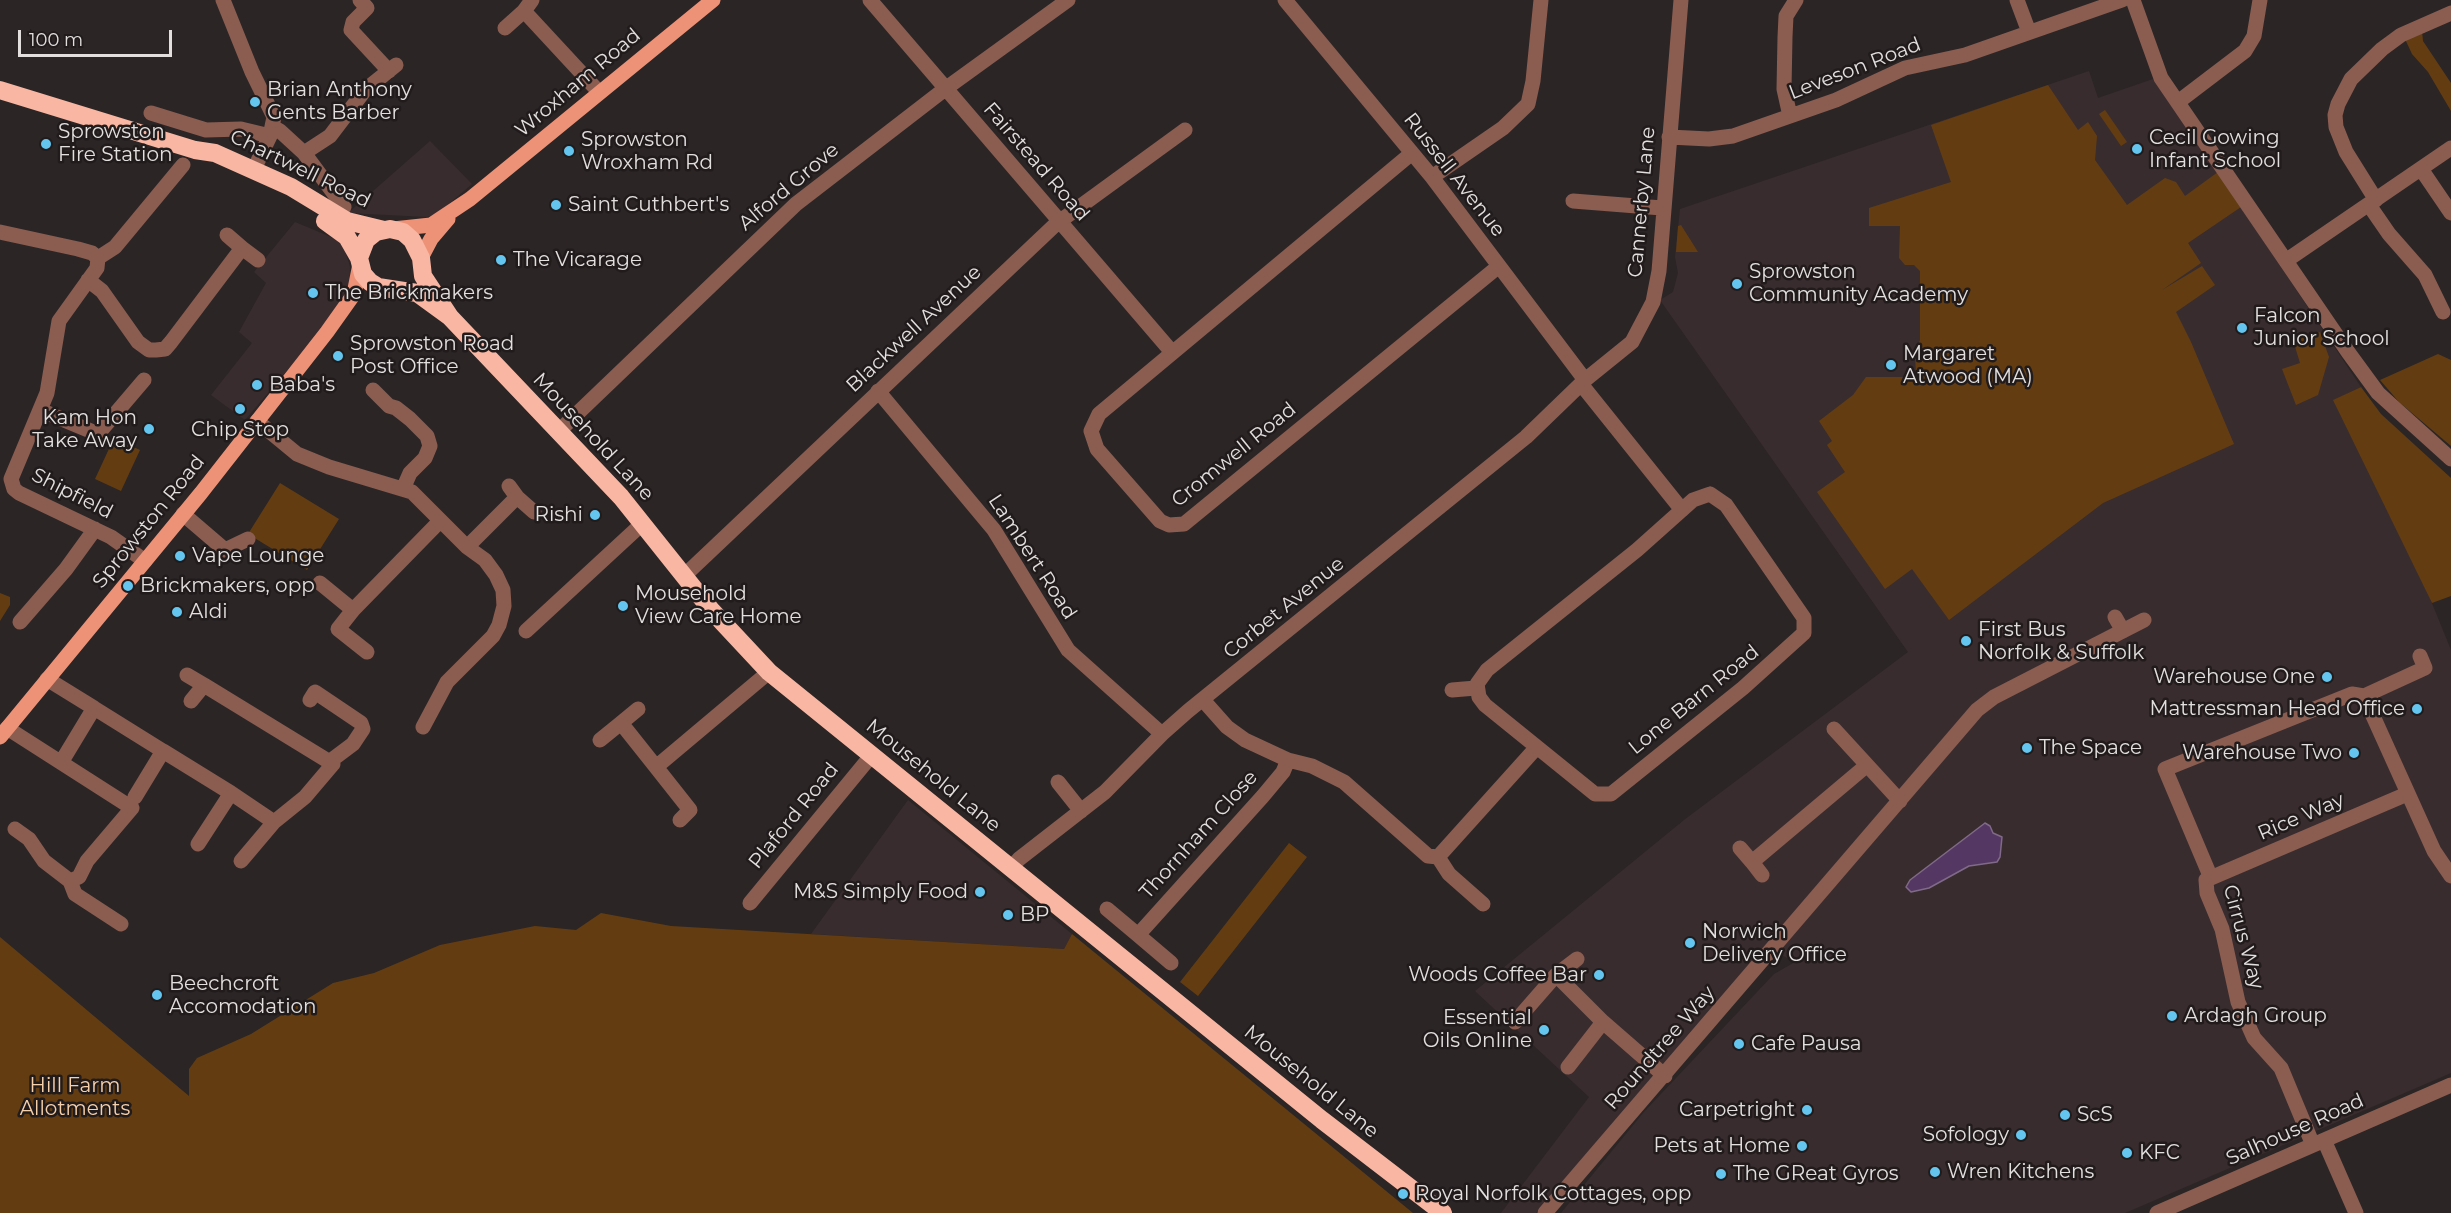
<!DOCTYPE html>
<style>
body{margin:0}
#map{position:relative;width:2451px;height:1213px;overflow:hidden;background:#2b2526;font-family:Montserrat,sans-serif}
canvas{display:block}
.scale{position:absolute;left:18px;top:30px;width:154px;height:27px;box-sizing:border-box;border:3px solid #e3dfdf;border-top:0;padding-left:8px;font-size:18px;line-height:21px;white-space:nowrap;color:#e3dfdf;-webkit-text-stroke:4px #211b1c;paint-order:stroke}
</style>
<div id="map">
<canvas width="2451" height="1213"></canvas>
<div class="scale">100 m</div>
</div>
<script>
const ctx = document.querySelector('canvas').getContext('2d');
ctx.lineJoin = 'round';
function fillPath(path, color) {
  ctx.fillStyle = color;
  ctx.fill(path, 'evenodd');
}
function shape(rows) {
  const path = new Path2D();
  for (const r of rows) {
    path.moveTo(r[0], r[1]);
    for (let i = 2; i < r.length; i += 2) path.lineTo(r[i], r[i + 1]);
  }
  return path;
}
function trace(path, color, width, dash) {
  ctx.strokeStyle = color;
  ctx.lineWidth = width;
  ctx.lineCap = dash ? 'butt' : 'round';
  ctx.setLineDash(dash || []);
  ctx.stroke(path);
}
function label(font, color, halo, rows, align = 'center') {
  ctx.font = font + ' Montserrat,sans-serif';
  ctx.lineWidth = 5;
  ctx.setLineDash([]);
  ctx.textBaseline = 'middle';
  ctx.strokeStyle = halo;
  ctx.fillStyle = color;
  for (const [text, x, y, turn = 0] of rows) {
    ctx.save();
    ctx.translate(x, y);
    ctx.rotate((+turn || 0) * Math.PI / 180);
    ctx.textAlign = isNaN(turn) ? turn : align;
    if (halo) ctx.strokeText(text, 0, 0);
    ctx.fillText(text, 0, 0);
    ctx.restore();
  }
}
fillPath(shape([
 [2089,71,2098,98,2153,79,2205,153,2361,387,2334,400,2427,591,2451,650,2451,1073,2125,1213,1561,1213,1644,1112,1774,974,1795,962,1768,948,1536,1213,1501,1213,1589,1097,1475,991,1684,820,1908,652,1660,300,1673,292,1678,273,1675,257,1680,209],
 [430,141,472,184,437,214,427,217,348,213],
 [295,222,338,240,344,247,350,267,349,298,245,420,211,395,252,343,239,332,266,283,254,272],
 [908,800,1072,934,1064,949,811,934]
]), '#392c2e');
fillPath(shape([
 [2422,31,2423,41,2451,83,2451,111,2428,72,2412,54,2405,39],
 [2048,85,2078,130,2088,122,2097,136,2095,160,2127,205,2165,178,2176,182,2185,196,2218,172,2241,207,2188,243,2201,263,2162,290,2202,266,2215,285,2176,312,2191,342,2234,444,2103,503,1949,620,1912,569,1885,589,1817,492,1845,472,1827,445,1832,441,1819,421,1853,395,1866,377,1916,377,1915,353,1920,340,1920,271,1914,265,1905,265,1899,258,1900,226,1869,226,1869,208,1951,182,1931,125],
 [2105,110,2127,142,2121,146,2099,114],
 [1681,225,1698,252,1676,252,1678,226],
 [2320,332,2329,357,2318,395,2296,405,2282,369,2300,363,2293,340],
 [2438,354,2451,360,2451,446,2399,402,2380,380],
 [2361,387,2381,414,2451,478,2451,596,2432,603,2333,400],
 [114,438,140,450,121,491,95,479],
 [280,483,339,519,307,570,248,534],
 [0,593,10,597,10,605,0,621],
 [1289,843,1307,857,1198,996,1180,982],
 [601,913,671,926,1064,949,1072,934,1413,1213,0,1213,0,937,189,1096,189,1069,197,1058,251,1034,333,983,374,973,440,945,535,926,576,930]
]), '#633d11');
const water = shape([
 [1985,823,1990,826,1993,833,2002,837,2000,857,1997,862,1969,866,1929,888,1911,892,1906,887,1910,880,1985,823]
]);
fillPath(water, '#543863');
trace(water, '#7f6a88', 1.5);
trace(shape([
 [223,0,252,72,274,117,270,136,254,169],
 [360,0,367,8,353,22,351,30,389,71],
 [532,0,524,11,599,92],
 [870,0,1171,351],
 [1285,0,1432,177,1585,380],
 [2017,0,2029,32],
 [2133,0,2161,78,2348,352,2378,393,2451,459],
 [505,28,524,11],
 [2178,102,2245,51,2254,36,2260,0],
 [151,113,206,130,241,129,270,136],
 [1790,116,1784,89,1785,37,1786,16,1796,0],
 [273,127,280,131,304,153,344,207],
 [1669,137,1709,139,1733,136,1836,100,1905,68,1965,55,2122,0],
 [304,153,330,136,365,90,396,65],
 [1412,153,1099,414,1091,431,1097,449,1160,521,1169,525,1184,524,1499,266],
 [2421,169,2451,213],
 [1432,177,1503,128,1528,104,1533,81,1541,0],
 [2376,200,2346,152,2336,127,2335,115,2338,104,2351,79,2382,49,2401,35,2451,13],
 [1573,201,1662,208],
 [2369,205,2389,234,2425,275,2443,312],
 [0,232,78,249,92,253,98,258,115,247,183,165],
 [227,235,242,248],
 [98,258,97,268,59,321,47,393,11,479,14,489,19,493,111,537,145,561],
 [2287,260,2451,148],
 [88,280,102,291,138,342,149,350,156,350,165,349,171,342,242,248,258,260],
 [1581,384,1682,510],
 [373,390,389,406,396,408,410,419,427,436,430,446,425,458,410,473,403,489],
 [878,391,994,530,1068,650,1162,734],
 [40,410,98,434,144,380],
 [257,421,297,454,329,467,412,492,467,547,485,560,496,575,503,590,504,606,499,625,493,636,447,682,423,727],
 [559,431,796,204,945,89,1068,0],
 [1710,494,1726,505,1804,618,1804,633,1743,688,1611,794,1595,794,1485,705,1479,697,1477,684,1487,670,1637,550,1693,500,1710,494],
 [517,497,534,512],
 [183,514,225,550,248,539],
 [467,547,517,497,509,486],
 [685,575,1056,224,1185,130],
 [320,583,353,610],
 [2115,617,2123,631],
 [20,622,66,569,95,529],
 [526,631,643,523],
 [367,652,338,629,353,610,440,521],
 [187,675,204,685],
 [47,679,94,708,65,756],
 [1452,690,1476,688],
 [2364,696,2434,851,2451,876],
 [2364,696,2425,668,2420,656],
 [310,700,315,692,361,723,363,729,353,744,329,762],
 [1203,700,1227,727,1245,740,1288,760,1312,766,1344,782,1428,856,1438,857,1449,874,1483,904],
 [191,701,204,685,333,764,305,797,274,822],
 [94,708,163,751,135,797],
 [621,723,638,709],
 [7,728,132,808,87,861,79,877,70,881],
 [1834,729,1900,801],
 [600,740,621,723,656,767,769,672],
 [163,751,231,793,198,844],
 [656,767,690,810,680,820],
 [1058,782,1081,811],
 [231,793,274,822,241,861],
 [15,829,29,839,44,861,70,881],
 [1740,848,1752,862,1866,766],
 [1438,857,1537,747],
 [1752,862,1762,875],
 [1010,869,1019,859,1105,792,1162,734,1188,711,1526,437,1585,380,1632,342,1653,302,1659,271,1681,0],
 [2211,878,2165,769,2352,694,2364,696],
 [70,881,75,894,121,924],
 [750,903,871,756],
 [1107,909,1138,935,1263,796,1283,772,1288,760],
 [1138,935,1171,963],
 [1556,975,1603,1022,1665,1076],
 [1515,1022,1556,975,1577,959],
 [1568,1067,1603,1022],
 [2324,1140,2356,1213],
 [2313,1145,2281,1068,2254,1038,2238,1002,2222,929,2207,893,2206,880,2407,794],
 [1545,1213,1977,710,1994,697,2144,620],
 [2157,1213,2451,1085]
]), '#8a5d50', 15);
trace(shape([
 [393,229,431,225,470,199,713,0],
 [421,258,431,239,448,219],
 [0,737,201,493,327,332,354,294,360,264]
]), '#ed9277', 15);
trace(shape([
 [0,90,195,150,215,153,291,187,347,221,384,230],
 [325,221,347,237,359,258],
 [450,317,417,293,378,287,370,282,363,274,359,258,366,240,376,232,390,229,403,232,412,240,421,258,423,276,450,317,621,497,712,611,769,672,1322,1120,1443,1213]
]), '#f9b6a2', 18);
for (const [x, y, r, color] of [
 [255,102,6,"#64c5ee"],
 [46,144,6,"#64c5ee"],
 [2137,149,6,"#64c5ee"],
 [569,151,6,"#64c5ee"],
 [556,205,6,"#64c5ee"],
 [501,260,6,"#64c5ee"],
 [1737,284,6,"#64c5ee"],
 [313,293,6,"#64c5ee"],
 [2242,328,6,"#64c5ee"],
 [338,356,6,"#64c5ee"],
 [1891,365,6,"#64c5ee"],
 [257,385,6,"#64c5ee"],
 [240,409,6,"#64c5ee"],
 [149,429,6,"#64c5ee"],
 [595,515,6,"#64c5ee"],
 [180,556,6,"#64c5ee"],
 [128,586,6,"#64c5ee"],
 [623,606,6,"#64c5ee"],
 [177,612,6,"#64c5ee"],
 [1966,641,6,"#64c5ee"],
 [2327,677,6,"#64c5ee"],
 [2417,709,6,"#64c5ee"],
 [2027,748,6,"#64c5ee"],
 [2354,753,6,"#64c5ee"],
 [980,892,6,"#64c5ee"],
 [1008,915,6,"#64c5ee"],
 [1690,943,6,"#64c5ee"],
 [1599,975,6,"#64c5ee"],
 [157,995,6,"#64c5ee"],
 [2172,1016,6,"#64c5ee"],
 [1544,1030,6,"#64c5ee"],
 [1739,1044,6,"#64c5ee"],
 [1807,1110,6,"#64c5ee"],
 [2065,1115,6,"#64c5ee"],
 [2021,1135,6,"#64c5ee"],
 [1802,1146,6,"#64c5ee"],
 [2127,1153,6,"#64c5ee"],
 [1935,1172,6,"#64c5ee"],
 [1721,1174,6,"#64c5ee"],
 [1403,1194,6,"#64c5ee"]
]) {
  const dot = new Path2D();
  dot.arc(x, y, r, 0, 2 * Math.PI);
  ctx.fillStyle = color;
  ctx.fill(dot);
  trace(dot, '#211b1c', 2);
}
label('20px', '#e3dfdf', '#211b1c', [
 ["Leveson Road",1855,69,-21],
 ["Wroxham Road",578,83,-40],
 ["Fairstead Road",1036,162,49],
 ["Chartwell Road",300,169,26],
 ["Russell Avenue",1454,175,52],
 ["Alford Grove",789,187,-40],
 ["Cannerby Lane",1642,202,-85],
 ["Blackwell Avenue",914,329,-43],
 ["Mousehold Lane",593,437,47],
 ["Cromwell Road",1234,455,-39],
 ["Shipfield",72,494,27],
 ["Sprowston Road",149,522,-51],
 ["Lambert Road",1032,557,57],
 ["Corbet Avenue",1284,608,-39],
 ["Lone Barn Road",1694,700,-39],
 ["Mousehold Lane",933,776,39],
 ["Plaford Road",794,816,-51],
 ["Rice Way",2301,817,-23],
 ["Thornham Close",1199,835,-48],
 ["Cirrus Way",2243,937,75],
 ["Roundtree Way",1660,1048,-49],
 ["Mousehold Lane",1311,1082,39],
 ["Salhouse Road",2295,1130,-24]
]);
label('20px', '#e3dfdf', '#211b1c', [
 ["Brian Anthony",267,90],
 ["Gents Barber",267,113],
 ["Sprowston",58,132],
 ["Fire Station",58,155],
 ["Cecil Gowing",2149,138],
 ["Infant School",2149,161],
 ["Sprowston",581,140],
 ["Wroxham Rd",581,163],
 ["Saint Cuthbert's",568,205],
 ["The Vicarage",513,260],
 ["Sprowston",1749,272],
 ["Community Academy",1749,295],
 ["The Brickmakers",325,293],
 ["Falcon",2254,316],
 ["Junior School",2254,339],
 ["Sprowston Road",350,344],
 ["Post Office",350,367],
 ["Margaret",1903,354],
 ["Atwood (MA)",1903,377],
 ["Baba's",269,385],
 ["Kam Hon",137,418,"right"],
 ["Take Away",137,441,"right"],
 ["Chip Stop",240,430,"center"],
 ["Rishi",583,515,"right"],
 ["Vape Lounge",192,556],
 ["Brickmakers, opp",140,586],
 ["Mousehold",635,594],
 ["View Care Home",635,617],
 ["Aldi",189,612],
 ["First Bus",1978,630],
 ["Norfolk & Suffolk",1978,653],
 ["Warehouse One",2315,677,"right"],
 ["Mattressman Head Office",2405,709,"right"],
 ["The Space",2039,748],
 ["Warehouse Two",2342,753,"right"],
 ["M&S Simply Food",968,892,"right"],
 ["BP",1020,915],
 ["Norwich",1702,932],
 ["Delivery Office",1702,955],
 ["Woods Coffee Bar",1587,975,"right"],
 ["Beechcroft",169,984],
 ["Accomodation",169,1007],
 ["Ardagh Group",2184,1016],
 ["Essential",1532,1018,"right"],
 ["Oils Online",1532,1041,"right"],
 ["Cafe Pausa",1751,1044],
 ["Carpetright",1795,1110,"right"],
 ["ScS",2077,1115],
 ["Sofology",2009,1135,"right"],
 ["Pets at Home",1790,1146,"right"],
 ["KFC",2139,1153],
 ["Wren Kitchens",1947,1172],
 ["The GReat Gyros",1733,1174],
 ["Royal Norfolk Cottages, opp",1415,1194]
], 'left');
label('20px', '#f6d0ab', '#211b1c', [
 ["Hill Farm",75,1086],
 ["Allotments",75,1109]
]);
</script>
